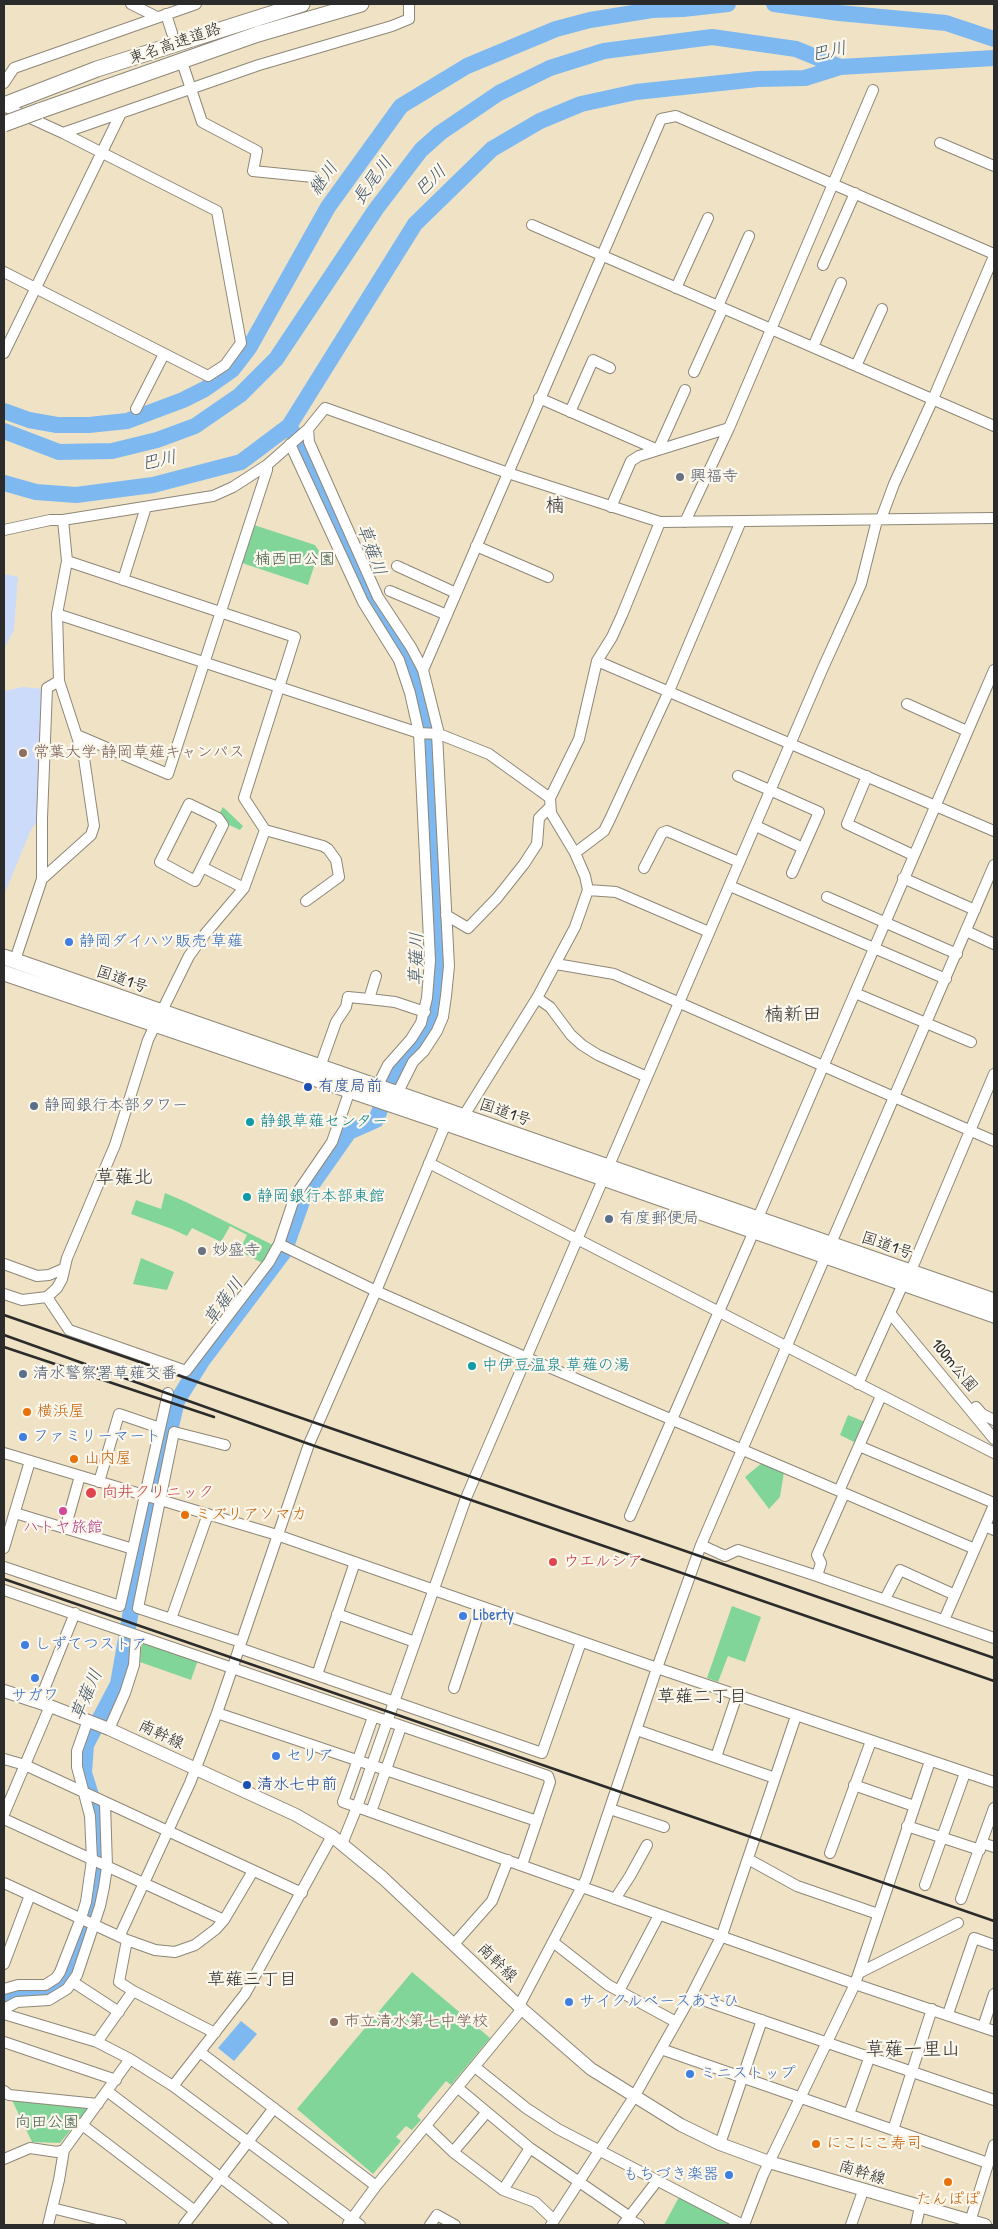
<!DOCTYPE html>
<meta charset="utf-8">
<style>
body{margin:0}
#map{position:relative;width:998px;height:2229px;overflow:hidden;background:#f0e3c5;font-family:"Patrick Hand",sans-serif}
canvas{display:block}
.frame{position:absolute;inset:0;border:5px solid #2b2b2b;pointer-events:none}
</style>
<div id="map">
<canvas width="998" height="2229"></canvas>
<div class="frame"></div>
</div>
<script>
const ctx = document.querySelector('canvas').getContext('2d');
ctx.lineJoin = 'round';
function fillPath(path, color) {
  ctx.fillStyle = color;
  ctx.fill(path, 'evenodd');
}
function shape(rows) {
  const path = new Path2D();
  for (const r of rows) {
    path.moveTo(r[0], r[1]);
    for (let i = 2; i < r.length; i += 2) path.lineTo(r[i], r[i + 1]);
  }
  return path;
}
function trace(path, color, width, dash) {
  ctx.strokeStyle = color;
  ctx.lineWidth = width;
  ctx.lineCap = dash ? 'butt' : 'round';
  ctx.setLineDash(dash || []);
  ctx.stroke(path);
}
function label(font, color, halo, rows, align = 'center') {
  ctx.font = font + ' "Patrick Hand","Klee One",sans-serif';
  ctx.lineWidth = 4.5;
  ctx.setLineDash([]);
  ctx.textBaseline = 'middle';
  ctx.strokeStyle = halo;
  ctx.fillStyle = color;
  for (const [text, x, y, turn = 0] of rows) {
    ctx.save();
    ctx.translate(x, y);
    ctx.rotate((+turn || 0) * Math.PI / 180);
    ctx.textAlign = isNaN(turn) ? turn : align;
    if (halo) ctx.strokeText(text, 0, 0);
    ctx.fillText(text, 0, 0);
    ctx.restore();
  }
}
fillPath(shape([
 [4,574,18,577,14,630,4,649],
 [23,687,44,689,41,815,31,830,4,895,4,691]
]), '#ccdbfa');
fillPath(shape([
 [254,525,315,545,319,551,308,585,242,563],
 [223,807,243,826,240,830,227,824,219,814],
 [165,1193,186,1202,275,1246,264,1264,239,1251,247,1235,230,1226,221,1242,192,1228,187,1236,172,1229,131,1214,136,1200,161,1209],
 [141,1258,174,1272,167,1290,133,1284],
 [848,1415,865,1422,856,1443,840,1435],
 [763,1462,784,1472,780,1497,769,1509,745,1477],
 [732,1606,761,1617,745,1662,728,1656,718,1682,707,1678],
 [142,1641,198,1660,191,1680,140,1662],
 [412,1972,490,2038,451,2085,446,2081,417,2116,421,2120,412,2130,406,2126,396,2137,401,2141,373,2174,297,2109],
 [11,2098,89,2107,60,2143,32,2142],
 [679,2197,732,2225,664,2225]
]), '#81d598');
fillPath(shape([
 [241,2021,257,2034,234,2061,218,2048]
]), '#7db9f0');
trace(shape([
 [774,4,839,13,946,23,994,39],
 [4,411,29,420,57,425,89,425,127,421,183,400,205,389,232,370,249,348,328,207,401,106,467,66,556,29,590,20,652,10,683,9,728,4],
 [4,431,59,452,112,451,157,440,195,426,240,395,276,359,376,209,421,150,440,133,499,93,550,68,604,51,712,37,796,49,840,67],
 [4,483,36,492,76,495,153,485,241,462,289,426,415,224,492,149,540,121,581,104,636,92,758,79,805,78,840,67,994,58],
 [4,1998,25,1991,56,1989,67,1978,95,1899,100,1854,96,1811,84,1773,86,1745,118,1684,142,1549,177,1401,202,1361,284,1252,304,1196,349,1132,376,1120,392,1079,404,1060,424,1037,435,1010,439,960,430,758,426,722,416,682,413,673,367,597,336,512,315,469,289,426]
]), '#7db9f0', 16);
const minor = shape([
 [131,4,157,17],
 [166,14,172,33],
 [184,68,202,122,257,151,253,171,313,177],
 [4,83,14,68,196,4],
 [4,106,63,133,217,211,241,343,225,365,208,376,4,272],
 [63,133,259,65,392,26,409,19,409,4],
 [940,143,994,166],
 [532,225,994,426],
 [823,265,855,193],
 [676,288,708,218],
 [718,306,749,236],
 [813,347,841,283],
 [4,353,121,113],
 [856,366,882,309],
 [694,372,723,308],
 [539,398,658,450,685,390],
 [136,409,164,354],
 [570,412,593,360,610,368],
 [308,429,309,442,378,597,411,647,423,670],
 [290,444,363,602,399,660,410,693,419,733,430,960,427,998,421,1023,411,1039,388,1065,377,1087],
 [611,507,631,461,639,456,729,428],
 [881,519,894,484,933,399,994,256],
 [685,522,729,428,873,90],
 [4,530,50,520,63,520,213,496,233,487,267,465,308,429,325,408,508,473,660,522,994,518],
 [476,546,548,577],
 [397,566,456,593],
 [123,580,146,507],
 [390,591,447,615],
 [57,614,419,733,439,734,489,754,550,798],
 [597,661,994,831],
 [907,704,967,731],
 [439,734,423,670,661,119,676,116,994,254],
 [77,735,168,774,267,470,267,465],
 [738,776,819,812,792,873],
 [867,776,847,824,913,855],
 [189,804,218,818,223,825,195,881,160,862,189,804],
 [756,826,803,848],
 [265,830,323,846,328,849,336,860,339,877,306,901],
 [575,853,604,831,610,819,669,691,741,521],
 [202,867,244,888],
 [644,868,662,833,667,831,739,862],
 [903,878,975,910],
 [42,879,42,818,47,688,59,681],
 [730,886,946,979],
 [588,890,616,892,709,932],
 [827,897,957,954],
 [446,915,468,928,497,898,524,864,537,844,539,818,550,807],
 [966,931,994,944],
 [15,960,42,879,91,835,94,826,84,758,59,681,57,614,67,561,63,520],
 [556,964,614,974,994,1141],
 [855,993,971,1042],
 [537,998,550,1007,571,1035,582,1045,598,1055,647,1077],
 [369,999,395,1002,425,1012],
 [320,1067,336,1022,346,1007,348,997,369,999,376,976],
 [397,1094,413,1062,424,1051,437,1031,443,1017,446,996,449,966,437,734],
 [429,1163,994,1453],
 [757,1220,994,670],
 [279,1244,376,1291,525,1357,975,1549],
 [4,1264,37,1276,49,1275,63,1269],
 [910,1273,994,1074],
 [4,1294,22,1300,47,1297,57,1288,62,1279,67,1258,115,1145,148,1040,155,1025,189,956,205,934,244,888,265,830,244,798,295,637,67,561],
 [47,1297,69,1330,186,1371,269,1262,279,1244,295,1196,332,1142,350,1090],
 [890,1313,994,1439],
 [858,1384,903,1284],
 [976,1407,982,1414,994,1420],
 [225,1445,174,1432,138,1608,241,1642],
 [859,1446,994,1503],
 [4,1453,277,1535,657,1668,994,1782],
 [99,1482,119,1414,160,1428],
 [839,1491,881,1396],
 [15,1513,133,1549],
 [630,1516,754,1231],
 [985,1526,994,1530],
 [65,1529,80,1476],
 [701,1545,725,1556,738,1550,814,1575,994,1638],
 [4,1548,30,1461],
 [4,1567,120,1606,168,1393],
 [817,1576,821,1563,817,1555,844,1494],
 [4,1590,548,1776,550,1782,522,1865],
 [885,1599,900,1570,955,1595],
 [337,1614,415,1642],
 [171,1619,208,1514],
 [944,1620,994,1505],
 [239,1648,542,1753,581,1642],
 [317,1675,355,1562],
 [454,1688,481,1607],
 [39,1702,75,1613],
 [217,1713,537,1821],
 [373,1717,343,1802,855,1984,994,2031],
 [109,1729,125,1693,134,1665,136,1635],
 [637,1730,775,1778],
 [716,1757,737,1695],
 [4,1759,25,1765,302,1893],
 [854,1785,914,1806],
 [610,1809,664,1827],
 [371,1812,401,1727],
 [4,1814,50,1706],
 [4,1819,224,1920],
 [907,1826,980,1850],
 [982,1843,994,1847],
 [342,1844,357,1807,466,1498,822,670,861,584,877,520],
 [830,1853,871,1741],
 [748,1859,797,1886,878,1914],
 [4,1883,127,1940,155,1950,175,1952,195,1945,216,1929,224,1920,253,1871],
 [925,1885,965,1773],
 [615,1899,630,1876,647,1845],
 [961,1899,994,1808],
 [120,1935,190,1783,217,1713,309,1444,376,1291,446,1123,463,1117,537,998,575,927,588,890,585,876,575,853,551,813,550,798,579,739,597,661,612,637,622,615,660,522],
 [127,1940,119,1982,133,1991,215,2033],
 [553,1942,608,1985,676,2022],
 [454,1944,492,1901,508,1860],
 [4,1964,30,1895],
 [859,1973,958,1923],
 [73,1982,119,2012],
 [4,1989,18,1985,45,1985,56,1978,60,1972,81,1918,86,1902,92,1860,90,1816,77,1767,77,1751,88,1720],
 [619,1991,659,1915],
 [691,1996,994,2100],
 [519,2006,586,1879,657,1668,701,1545,994,865],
 [4,2009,17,2002,49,2000,67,1989,77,1975,100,1906,104,1887,107,1867,105,1803],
 [4,2014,97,2042,130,2059,173,2086,360,2225],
 [948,2014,974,1938,994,1945],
 [983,2027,994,1994],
 [4,2042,116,2080],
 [97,2042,133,1991],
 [661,2049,988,2163],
 [200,2052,376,2186],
 [475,2067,526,2108,558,2129,743,2225],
 [173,2086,245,1994,332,1836],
 [458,2088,530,2148,630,2217],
 [4,2091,9,2095,98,2104],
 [107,2091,283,2225],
 [849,2114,870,2056],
 [81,2124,195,2211],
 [427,2127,453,2152,503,2190,535,2202,554,2220],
 [893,2130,932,2009],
 [720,2144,762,2020],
 [453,2152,486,2113],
 [4,2159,30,2148,57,2152,64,2150],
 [503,2190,530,2148],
 [52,2208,121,2225],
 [628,2219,639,2225],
 [348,2224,376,2186,522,2009],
 [48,2225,59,2180,64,2150,130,2059],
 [184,2225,274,2108],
 [430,2225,437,2215,455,2225],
 [551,2225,634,2097,691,1996,722,1935,796,1716],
 [623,2225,657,2181],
 [744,2225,763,2175,855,1984,930,1761],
 [851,2225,863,2191],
 [916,2225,920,2207],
 [969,2225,994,2145]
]);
const major = shape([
 [4,1691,50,1706,109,1729,296,1815,332,1836,383,1878,522,2009,591,2069,681,2125,720,2144,769,2162,985,2225]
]);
const highway = shape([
 [4,105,97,69,302,4],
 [39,111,258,34,361,4],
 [4,957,994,1301],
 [4,973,446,1123,994,1315]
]);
trace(minor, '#8e8778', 12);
trace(major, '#8e8778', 14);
trace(highway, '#8e8778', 17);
trace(minor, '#fff', 10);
trace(major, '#fff', 12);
trace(highway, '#fff', 15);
trace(shape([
 [4,1315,994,1658],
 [4,1335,309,1444,994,1681],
 [4,1347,214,1417],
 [4,1579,994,1921]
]), '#2b2b2b', 2.5);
const highwayBridge = shape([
 [4,124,39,111]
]);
trace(highwayBridge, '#8e8778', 17, []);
trace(highwayBridge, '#fff', 15);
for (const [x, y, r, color] of [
 [680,477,5,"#6b7280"],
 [23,753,5,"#8d6e63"],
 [69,942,5,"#3f7fe0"],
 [308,1087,5,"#1a4fb4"],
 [34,1106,5,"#5c6f8a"],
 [250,1122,5,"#0f9aa8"],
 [247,1197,5,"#0f9aa8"],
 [609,1219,5,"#5c6f8a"],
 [202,1251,5,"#6b7280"],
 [472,1366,5,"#0f9aa8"],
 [23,1374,5,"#5c6f8a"],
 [27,1412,5,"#e8710a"],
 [23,1437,5,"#3f7fe0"],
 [74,1459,5,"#e8710a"],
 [91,1493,6,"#e0444e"],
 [63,1511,5,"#d1479c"],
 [185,1515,5,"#e8710a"],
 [553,1562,5,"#e0444e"],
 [463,1616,5,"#3f7fe0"],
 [25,1645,5,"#3f7fe0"],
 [35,1678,5,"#3f7fe0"],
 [276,1756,5,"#3f7fe0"],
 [247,1785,5,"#1a4fb4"],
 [569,2002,5,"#3f7fe0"],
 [334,2022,5,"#8d6e63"],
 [690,2074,5,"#3f7fe0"],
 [816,2144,5,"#e8710a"],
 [729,2175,5,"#3f7fe0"],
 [948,2182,5,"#e8710a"]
]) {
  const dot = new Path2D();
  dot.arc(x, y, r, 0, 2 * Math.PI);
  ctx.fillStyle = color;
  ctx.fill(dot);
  trace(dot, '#fbf7ec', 2);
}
label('16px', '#2b2b2b', '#fbf7ec', [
 ["東名高速道路",175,44,-19],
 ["国道1号",122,980,19],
 ["国道1号",505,1113,19],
 ["国道1号",887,1246,19],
 ["100m公園",954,1366,51],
 ["南幹線",161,1735,25],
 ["南幹線",497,1963,44],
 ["南幹線",862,2173,17]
]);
label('16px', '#5b616d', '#fbf7ec', [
 ["興福寺",690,477],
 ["妙盛寺",212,1251]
], 'left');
label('16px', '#455e4c', '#fbf7ec', [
 ["楠西田公園",295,560],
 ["向田公園",47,2123]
]);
label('16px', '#785e54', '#fbf7ec', [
 ["常葉大学 静岡草薙キャンパス",33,753],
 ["市立清水第七中学校",344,2022]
], 'left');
label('16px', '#366cbe', '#fbf7ec', [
 ["静岡ダイハツ販売 草薙",79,942],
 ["ファミリーマート",33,1437],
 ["Liberty",473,1616],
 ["しずてつストア",35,1645],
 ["サガワ",35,1696,"center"],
 ["セリア",286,1756],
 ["サイクルベースあさひ",579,2002],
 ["ミニストップ",700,2074],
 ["もちづき楽器",719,2175,"right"]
], 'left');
label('16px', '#164399', '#fbf7ec', [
 ["有度局前",318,1087],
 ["清水七中前",257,1785]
], 'left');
label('16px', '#4e5e75', '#fbf7ec', [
 ["静岡銀行本部タワー",44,1106],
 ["有度郵便局",619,1219],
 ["清水警察署草薙交番",33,1374]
], 'left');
label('16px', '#0d838f', '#fbf7ec', [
 ["静銀草薙センター",260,1122],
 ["静岡銀行本部東館",257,1197],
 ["中伊豆温泉 草薙の湯",482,1366]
], 'left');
label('16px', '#c56008', '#fbf7ec', [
 ["横浜屋",37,1412],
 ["山内屋",84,1459],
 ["ミズリアソマカ",195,1515],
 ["にこにこ寿司",826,2144],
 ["たんぽぽ",948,2200,"center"]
], 'left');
label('16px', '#be3a42', '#fbf7ec', [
 ["向井クリニック",102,1493],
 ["ウエルシア",563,1562]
], 'left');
label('16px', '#b23c85', '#fbf7ec', [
 ["ハトヤ旅館",63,1528]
]);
label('italic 18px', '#445666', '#fbf7ec', [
 ["巴川",829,52,-12],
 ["継川",324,179,-55],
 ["長尾川",373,181,-54],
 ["巴川",431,181,-44],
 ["巴川",159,461,-12],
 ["草薙川",371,550,70],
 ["草薙川",417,959,-89],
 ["草薙川",224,1302,-54],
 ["草薙川",87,1695,-66]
]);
label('18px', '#2b2b2b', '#fbf7ec', [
 ["草薙二丁目",702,1697],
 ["草薙三丁目",252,1980]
]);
label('19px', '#2b2b2b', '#fbf7ec', [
 ["楠",555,506],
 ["楠新田",793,1015],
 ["草薙北",124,1178],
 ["草薙一里山",913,2050]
]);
</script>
